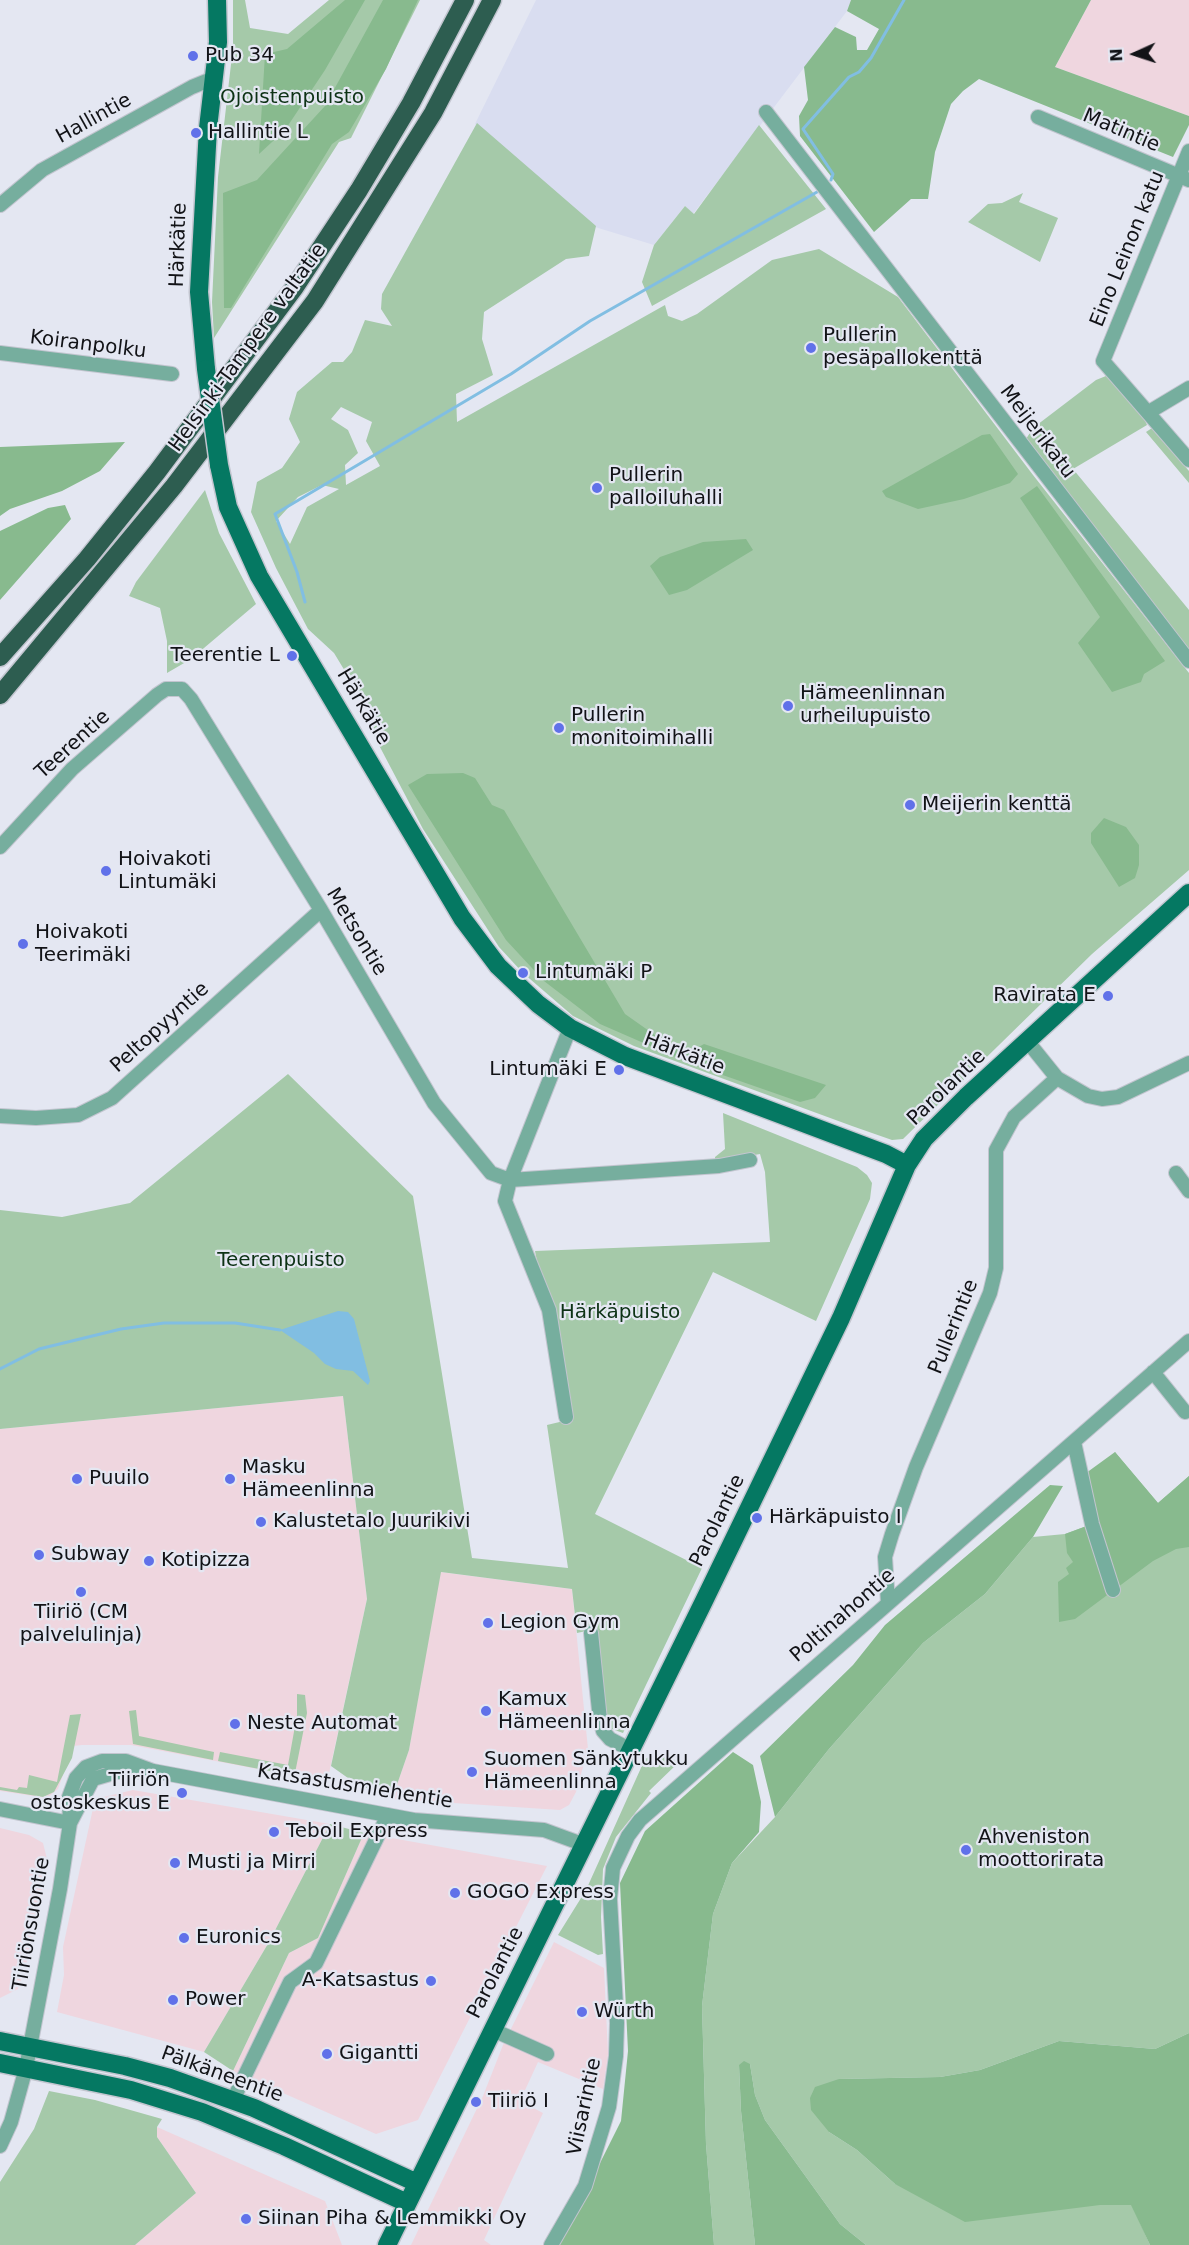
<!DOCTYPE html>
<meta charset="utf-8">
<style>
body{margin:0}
#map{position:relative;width:1189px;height:2245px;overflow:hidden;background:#e4e7f2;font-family:"DejaVu Sans",sans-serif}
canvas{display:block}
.north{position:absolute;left:1105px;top:24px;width:60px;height:60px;-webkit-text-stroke:4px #e4e7f2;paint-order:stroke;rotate:267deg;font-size:16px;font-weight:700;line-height:24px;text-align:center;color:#121317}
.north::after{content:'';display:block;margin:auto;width:21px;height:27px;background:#121317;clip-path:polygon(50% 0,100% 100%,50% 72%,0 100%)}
</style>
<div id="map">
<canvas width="1189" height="2245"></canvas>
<div class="north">N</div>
</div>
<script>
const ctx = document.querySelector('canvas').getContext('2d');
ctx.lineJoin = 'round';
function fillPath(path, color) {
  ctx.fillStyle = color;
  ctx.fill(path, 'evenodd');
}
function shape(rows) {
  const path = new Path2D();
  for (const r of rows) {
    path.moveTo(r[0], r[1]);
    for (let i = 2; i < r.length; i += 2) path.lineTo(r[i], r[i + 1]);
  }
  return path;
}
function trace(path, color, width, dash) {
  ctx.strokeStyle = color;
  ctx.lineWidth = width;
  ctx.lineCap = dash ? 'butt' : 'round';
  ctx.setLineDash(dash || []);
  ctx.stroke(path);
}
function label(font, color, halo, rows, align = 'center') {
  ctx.font = font + ' "DejaVu Sans",sans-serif';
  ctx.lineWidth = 4.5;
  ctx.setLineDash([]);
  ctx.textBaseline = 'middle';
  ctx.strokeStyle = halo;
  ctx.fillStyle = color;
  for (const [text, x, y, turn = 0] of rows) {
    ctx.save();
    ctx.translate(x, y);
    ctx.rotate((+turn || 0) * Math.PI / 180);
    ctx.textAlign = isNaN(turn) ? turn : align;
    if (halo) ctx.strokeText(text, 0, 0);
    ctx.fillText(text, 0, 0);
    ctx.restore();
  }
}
fillPath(shape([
 [1091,0,1189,0,1189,116,1055,67],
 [343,1396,367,1599,328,1778,289,1775,131,1745,82,1745,73,1746,58,1789,47,1798,0,1791,0,1429],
 [440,1572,572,1589,588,1749,576,1792,569,1805,560,1810,392,1799,409,1750],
 [133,1790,330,1824,269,1942,204,2052,57,2012,64,1975,63,1947,95,1799],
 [0,1828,29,1835,43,1843,48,1863,29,1955,18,1989,0,1998],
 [364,1833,547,1866,418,2120,376,2134,233,2071,289,1953,318,1938],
 [554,1942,604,1968,608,2054,603,2089,538,2062,520,2101,543,2113,484,2240,491,2245,411,2245,483,2096,503,2045],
 [157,2127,325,2201,342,2245,135,2245,196,2193,157,2137]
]), '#efd6df');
fillPath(shape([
 [536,0,851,0,847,11,693,214,685,206,654,245,595,227,475,124]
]), '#d9ddf0');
fillPath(shape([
 [233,0,245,0,250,28,288,34,329,0,420,0,351,138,339,142,214,338,212,302,218,177,233,47],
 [477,123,596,226,589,256,566,259,484,312,482,339,493,375,456,394,457,422,665,305,668,316,682,321,697,314,772,260,819,249,898,297,1033,475,1189,673,1189,870,1092,954,903,1139,892,1140,852,1126,634,1046,573,1016,523,973,499,947,423,829,371,730,377,724,334,653,308,629,276,568,251,512,257,482,282,468,300,442,289,419,297,392,332,362,343,362,352,352,365,320,392,326,381,309,382,294],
 [341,407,372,422,366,441,380,466,346,485,345,465,358,453,348,430,331,419],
 [322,485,339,489,307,507,290,544,276,521,298,497],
 [759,125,826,209,652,306,642,282,654,245,685,206,694,214],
 [1023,193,1019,202,1058,218,1040,262,968,222,988,204,1002,203],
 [1106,376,1143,416,1147,425,1073,469,1189,610,1189,653,1026,439,1033,428,1096,380],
 [1152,428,1189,471,1189,483,1146,432],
 [205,490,219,533,256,604,191,659,167,673,167,641,160,608,129,596,136,582],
 [288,1074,413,1196,472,1558,568,1568,547,1425,568,1420,535,1251,770,1242,765,1172,760,1154,715,1162,715,1157,725,1149,723,1113,857,1167,867,1175,872,1183,870,1199,816,1321,713,1272,595,1514,702,1568,623,1733,609,1728,607,1723,595,1629,577,1633,572,1589,441,1572,409,1750,392,1799,355,1783,331,1766,367,1599,343,1396,0,1429,0,1210,62,1217,130,1203],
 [1115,1452,1158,1503,1189,1476,1189,2033,1155,2049,1059,2041,980,2070,940,2077,839,2079,829,2132,857,2150,895,2184,1100,2205,1132,2205,1150,2245,866,2245,840,2224,765,2120,755,2095,750,2064,739,2065,741,2111,755,2245,714,2245,706,2144,702,2006,713,1914,732,1863,775,1817,829,1749,923,1643,985,1594,1033,1537,1065,1534,1092,1524],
 [297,1694,305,1695,307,1713,295,1773,285,1774,218,1761,220,1752,288,1765,297,1715],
 [136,1710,139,1736,214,1752,213,1760,133,1744,129,1711],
 [81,1714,72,1758,54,1792,43,1797,0,1790,0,1787,17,1790,19,1787,27,1788,29,1775,57,1782,70,1715],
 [657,1753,675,1760,677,1764,649,1791,651,1793,616,1837,603,1869,601,1917,603,1954,598,1955,558,1935,586,1890,645,1759],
 [330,1824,364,1833,318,1938,289,1953,233,2071,204,2052,269,1942],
 [49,2091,95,2100,162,2119,157,2127,157,2137,196,2193,135,2245,0,2245,0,2182,34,2129]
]), '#a5c9a9');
fillPath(shape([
 [345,0,365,0,325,70,285,130,259,154,265,54,287,49],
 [383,0,418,0,386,69,349,132,332,144,231,308,224,308,223,193,257,180,325,106],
 [851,0,1091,0,1055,67,1189,116,1189,125,1173,157,979,79,963,91,951,104,935,152,928,199,911,199,874,232,800,136,799,116,808,100,804,67,835,27,856,37,857,50,867,50,879,29,847,11],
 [990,434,1018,474,1010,483,964,499,918,509,886,497,882,491,982,435],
 [125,442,100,471,62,491,10,509,0,516,0,447],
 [1037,486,1165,661,1144,674,1141,682,1112,692,1078,643,1100,617,1020,498],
 [65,505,71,519,0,600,0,531,48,508],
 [746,539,753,550,687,590,669,595,650,566,660,557,703,542],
 [463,773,475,778,492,805,504,810,625,1014,669,1045,688,1053,704,1044,826,1085,815,1098,800,1102,694,1065,600,1024,544,981,506,940,408,785,427,774],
 [1104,818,1126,827,1139,845,1139,865,1135,878,1119,887,1091,843,1091,833],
 [1115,1452,1158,1503,1189,1476,1189,1547,1176,1549,1153,1561,1075,1619,1059,1622,1058,1582,1069,1574,1066,1568,1073,1562,1067,1553,1065,1534,1092,1524,1082,1476],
 [1050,1485,1063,1486,1033,1537,985,1594,923,1643,829,1749,775,1817,760,1756,853,1665,885,1625],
 [733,1752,753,1765,761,1802,759,1832,732,1863,713,1914,702,2006,706,2144,714,2245,559,2245,621,2121,628,2051,620,1883,645,1831],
 [1189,2033,1189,2245,1150,2245,1131,2205,1100,2205,965,2222,895,2184,857,2150,829,2132,811,2110,810,2098,815,2087,839,2079,940,2077,980,2070,1059,2041,1155,2049],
 [744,2061,750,2064,755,2095,765,2120,840,2224,866,2245,755,2245,741,2111,739,2065]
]), '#88ba8e');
fillPath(shape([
 [338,1311,348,1312,354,1319,370,1381,368,1385,353,1371,336,1369,325,1364,314,1353,280,1330]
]), '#81bee2');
trace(shape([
 [831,180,833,174,803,129,849,77,859,72,871,58,904,0],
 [305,602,297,572,275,514,511,374,590,321,817,192],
 [0,1369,39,1349,121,1329,164,1323,235,1323,280,1330]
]), '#81bee2', 3);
const minor = shape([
 [766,112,1189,661],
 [1038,117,1189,180],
 [1189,151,1103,361,1189,460],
 [0,205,42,170,192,87,214,78],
 [0,353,172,374],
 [1149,412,1189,388],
 [0,847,72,769,157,695,166,689,182,689,191,699,321,910,434,1103,491,1173,510,1180,719,1166,750,1160],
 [1028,1042,1057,1078,1088,1096,1102,1099,1118,1097,1189,1063],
 [0,1116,36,1118,78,1115,112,1098,321,910],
 [1176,1173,1189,1191],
 [1153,1372,1185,1412],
 [566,1417,549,1310,505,1201,510,1180,570,1028],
 [1074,1442,1092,1524,1113,1590],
 [888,1603,885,1557,892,1534,916,1467,990,1293,996,1268,996,1150,1014,1117,1057,1078],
 [591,1633,600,1720,603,1731,610,1739,631,1750],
 [0,1809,70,1823],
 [70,1823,93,1779,117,1772,151,1771],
 [493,2030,547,2054],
 [233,2100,290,1982,316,1963,388,1815],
 [0,2146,11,2122,26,2068,60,1889,70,1823,69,1797,76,1778,86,1767,102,1761,126,1761,153,1771,414,1820,544,1830,585,1845],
 [551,2245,585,2186,609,2107,616,2056,617,2023,610,1899,613,1868,628,1836,640,1820,1189,1341]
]);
const major = shape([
 [206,369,199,292,208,128,218,42,217,0],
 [219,465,228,507,259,576,462,918,498,966,538,1004,570,1028,625,1056,886,1154,907,1165],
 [0,2041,125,2066,170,2078,254,2108,417,2183],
 [0,2063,131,2090,202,2112,284,2146,407,2203],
 [387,2245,704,1601,841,1318,907,1165,924,1139,966,1097,1189,893]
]);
const highway = shape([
 [0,657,87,559,157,472,295,287,359,190,411,103,465,0],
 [0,695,174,486,315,301,433,113,492,0]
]);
trace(minor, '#c2c5cf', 16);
trace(major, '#c2c5cf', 21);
trace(highway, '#c2c5cf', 21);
trace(minor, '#76ae9e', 14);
trace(major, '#057862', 18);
trace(highway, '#2d5d50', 18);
const majorBridge = shape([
 [206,369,219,465]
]);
trace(majorBridge, '#c2c5cf', 21, []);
trace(majorBridge, '#057862', 18);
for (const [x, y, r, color] of [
 [193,56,6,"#6071e9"],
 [196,133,6,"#6071e9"],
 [811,348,6,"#6071e9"],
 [597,488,6,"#6071e9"],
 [292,656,6,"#6071e9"],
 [788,706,6,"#6071e9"],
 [559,728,6,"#6071e9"],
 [910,805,6,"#6071e9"],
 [106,871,6,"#6071e9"],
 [23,944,6,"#6071e9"],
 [523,973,6,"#6071e9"],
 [1108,996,6,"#6071e9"],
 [619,1070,6,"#6071e9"],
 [77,1479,6,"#6071e9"],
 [230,1479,6,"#6071e9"],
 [757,1518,6,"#6071e9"],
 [261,1522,6,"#6071e9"],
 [39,1555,6,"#6071e9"],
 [149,1561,6,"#6071e9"],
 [81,1592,6,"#6071e9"],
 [488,1623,6,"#6071e9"],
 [486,1711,6,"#6071e9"],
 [235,1724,6,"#6071e9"],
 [472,1772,6,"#6071e9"],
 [182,1793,6,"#6071e9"],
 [274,1832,6,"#6071e9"],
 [966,1850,6,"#6071e9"],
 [175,1863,6,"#6071e9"],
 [455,1893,6,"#6071e9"],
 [184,1938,6,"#6071e9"],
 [431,1981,6,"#6071e9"],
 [173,2000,6,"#6071e9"],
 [582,2012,6,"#6071e9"],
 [327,2054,6,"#6071e9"],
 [476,2102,6,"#6071e9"],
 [246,2219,6,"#6071e9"]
]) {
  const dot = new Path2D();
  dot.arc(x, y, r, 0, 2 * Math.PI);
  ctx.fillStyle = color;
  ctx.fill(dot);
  trace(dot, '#e4e7f2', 2);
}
label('20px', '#121317', '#e4e7f2', [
 ["Pub 34",205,56],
 ["Hallintie L",208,133],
 ["Pullerin",823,336],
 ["pesäpallokenttä",823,359],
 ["Pullerin",609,476],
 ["palloiluhalli",609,499],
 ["Teerentie L",280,656,"right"],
 ["Hämeenlinnan",800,694],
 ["urheilupuisto",800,717],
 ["Pullerin",571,716],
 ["monitoimihalli",571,739],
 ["Meijerin kenttä",922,805],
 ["Hoivakoti",118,860],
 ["Lintumäki",118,883],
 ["Hoivakoti",35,933],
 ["Teerimäki",35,956],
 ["Lintumäki P",535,973],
 ["Ravirata E",1096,996,"right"],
 ["Lintumäki E",607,1070,"right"],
 ["Masku",242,1468],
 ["Hämeenlinna",242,1491],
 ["Puuilo",89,1479],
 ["Härkäpuisto I",769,1518],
 ["Kalustetalo Juurikivi",273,1522],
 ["Subway",51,1555],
 ["Kotipizza",161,1561],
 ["Tiiriö (CM",81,1613,"center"],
 ["palvelulinja)",81,1636,"center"],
 ["Legion Gym",500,1623],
 ["Kamux",498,1700],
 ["Hämeenlinna",498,1723],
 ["Neste Automat",247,1724],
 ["Suomen Sänkytukku",484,1760],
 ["Hämeenlinna",484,1783],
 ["Tiiriön",170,1781,"right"],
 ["ostoskeskus E",170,1804,"right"],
 ["Teboil Express",286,1832],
 ["Ahveniston",978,1838],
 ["moottorirata",978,1861],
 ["Musti ja Mirri",187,1863],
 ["GOGO Express",467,1893],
 ["Euronics",196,1938],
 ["A-Katsastus",419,1981,"right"],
 ["Power",185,2000],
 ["Würth",594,2012],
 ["Gigantti",339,2054],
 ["Tiiriö I",488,2102],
 ["Siinan Piha & Lemmikki Oy",258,2219]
], 'left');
label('20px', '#0d3215', '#e4e7f2', [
 ["Ojoistenpuisto",292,98],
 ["Teerenpuisto",281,1261],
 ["Härkäpuisto",620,1313]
]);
label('20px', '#121317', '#e4e7f2', [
 ["Hallintie",94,119,-29],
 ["Matintie",1121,131,23],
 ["Härkätie",179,245,-88],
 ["Eino Leinon katu",1128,249,-68],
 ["Koiranpolku",88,345,7],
 ["Helsinki-Tampere valtatie",248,348,-54],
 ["Meijerikatu",1037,432,53],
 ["Härkätie",363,707,59],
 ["Teerentie",73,745,-42],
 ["Metsontie",356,932,59],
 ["Peltopyyntie",160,1028,-42],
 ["Härkätie",684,1054,21],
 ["Parolantie",947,1088,-44],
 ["Pullerintie",954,1327,-68],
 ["Parolantie",718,1521,-64],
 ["Poltinahontie",843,1616,-41],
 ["Katsastusmiehentie",355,1787,9],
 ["Tiiriönsuontie",32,1924,-80],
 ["Parolantie",496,1973,-63],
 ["Pälkäneentie",222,2075,20],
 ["Viisarintie",585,2107,-78]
]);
</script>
